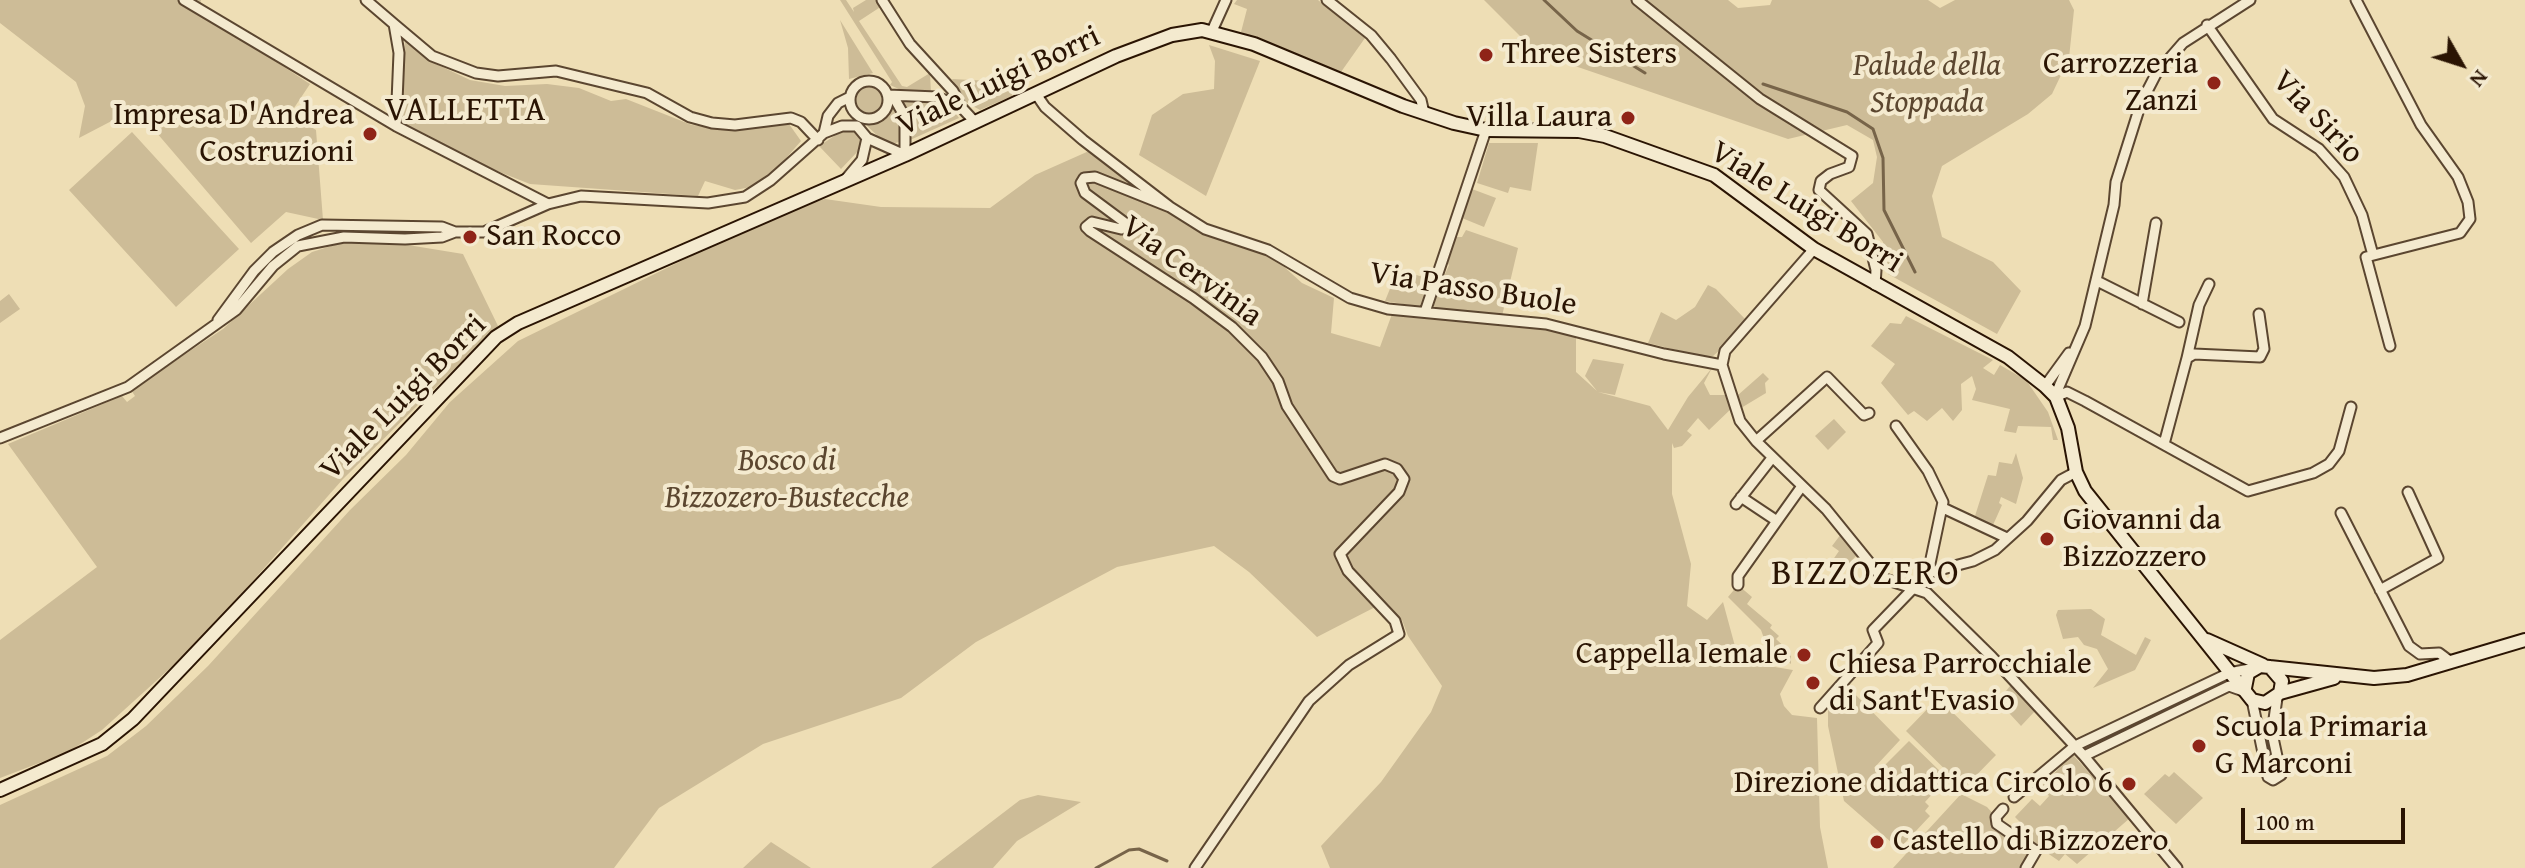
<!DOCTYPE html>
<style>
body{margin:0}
#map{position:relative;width:2525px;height:868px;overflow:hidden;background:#eedeb5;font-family:"Gentium Book Plus",serif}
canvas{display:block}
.north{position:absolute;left:2421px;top:24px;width:80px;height:80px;-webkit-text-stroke:6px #f4eacf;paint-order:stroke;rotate:129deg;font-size:22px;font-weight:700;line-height:32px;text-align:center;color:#2a1403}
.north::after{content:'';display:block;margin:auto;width:28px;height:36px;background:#2a1403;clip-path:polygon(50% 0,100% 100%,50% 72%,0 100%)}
.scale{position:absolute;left:2241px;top:808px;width:164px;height:36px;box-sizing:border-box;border:4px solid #2a1403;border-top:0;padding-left:10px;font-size:24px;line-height:28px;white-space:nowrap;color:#2a1403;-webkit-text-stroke:6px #f4eacf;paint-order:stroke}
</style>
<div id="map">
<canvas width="2525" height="868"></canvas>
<div class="north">N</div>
<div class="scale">100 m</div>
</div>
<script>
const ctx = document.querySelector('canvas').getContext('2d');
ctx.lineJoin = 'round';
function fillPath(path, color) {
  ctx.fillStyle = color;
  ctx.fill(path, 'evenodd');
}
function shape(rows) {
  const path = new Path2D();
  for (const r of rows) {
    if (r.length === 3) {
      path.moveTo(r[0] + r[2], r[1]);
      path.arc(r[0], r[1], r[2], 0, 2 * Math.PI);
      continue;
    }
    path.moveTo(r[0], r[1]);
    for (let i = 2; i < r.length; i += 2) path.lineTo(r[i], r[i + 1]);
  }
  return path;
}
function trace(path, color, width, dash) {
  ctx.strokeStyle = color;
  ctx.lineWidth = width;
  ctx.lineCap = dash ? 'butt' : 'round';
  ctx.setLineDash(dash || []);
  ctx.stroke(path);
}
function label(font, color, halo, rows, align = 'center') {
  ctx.font = font + ' "Gentium Book Plus",serif';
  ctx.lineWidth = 8;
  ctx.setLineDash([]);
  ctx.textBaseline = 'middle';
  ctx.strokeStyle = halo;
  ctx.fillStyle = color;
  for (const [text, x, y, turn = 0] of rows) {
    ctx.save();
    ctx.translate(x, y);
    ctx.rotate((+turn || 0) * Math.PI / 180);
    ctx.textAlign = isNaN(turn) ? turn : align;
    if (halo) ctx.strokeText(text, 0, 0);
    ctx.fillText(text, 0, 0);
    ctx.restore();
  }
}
fillPath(shape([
 [0,0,201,0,199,11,310,84,290,114,316,130,323,220,286,212,251,243,156,132,125,114,79,138,85,106,76,82,0,23],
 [840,0,846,0,854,12,853,8,866,0,878,0,882,6,859,21,902,86,907,87,930,73,931,93,910,94,890,85,892,82],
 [1237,0,1318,0,1365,38,1341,72,1241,32,1247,9,1234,4],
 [1484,0,1728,0,1738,8,1770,5,1772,0,1928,0,1940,8,1955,0,2069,0,2074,10,2069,58,2052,94,2028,114,1942,166,1932,196,1942,237,1993,262,2021,291,1997,334,1888,274,1883,242,1851,201,1873,183,1877,157,1873,140,1847,125,1788,139,1537,53],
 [840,20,863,57,873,73,849,79,848,48],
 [405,38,432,62,470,80,505,86,547,84,579,88,611,101,626,99,692,125,734,130,789,124,801,141,781,164,751,187,735,190,705,181,698,196,530,184,492,169,401,122],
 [1209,45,1260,61,1206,196,1139,155,1152,115,1183,94,1214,89,1215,61],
 [952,79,1011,82,1012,96,980,110,964,101],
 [868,100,14],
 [891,102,901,119,903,134,899,142,892,144,885,143,863,122,876,121,886,114],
 [902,102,931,102,952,108,959,118,910,140,909,117],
 [845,129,854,130,861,139,861,148,841,169,819,146],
 [132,132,239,249,176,307,69,190],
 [1489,143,1538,143,1531,191,1510,187,1508,193,1477,183],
 [1089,151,1196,220,1270,254,1302,283,1334,298,1331,333,1380,347,1392,314,1576,331,1576,372,1597,391,1585,376,1593,359,1624,364,1615,395,1598,392,1650,406,1668,430,1688,397,1712,368,1704,383,1710,395,1728,395,1733,407,1709,430,1698,418,1687,431,1692,435,1682,446,1674,448,1672,443,1672,494,1691,564,1687,606,1707,620,1723,602,1739,661,1793,670,1780,694,1784,706,1792,715,1817,718,1820,827,1828,868,1330,868,1321,846,1381,782,1431,712,1442,686,1408,636,1402,620,1385,602,1317,637,1249,572,1214,546,1117,567,976,642,901,698,763,744,659,808,614,868,0,868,0,805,107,756,146,726,208,666,350,510,406,455,450,402,518,341,779,213,825,199,881,207,990,208,1035,175],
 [1472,189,1496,198,1484,227,1462,218],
 [1466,230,1518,248,1502,316,1436,309,1432,304,1449,265,1446,262,1455,237,1462,237],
 [344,242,408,245,463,254,498,326,343,479,198,643,102,730,68,752,0,778,0,640,97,567,8,444,122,396,127,402,135,396,131,390,223,329,288,269,312,252],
 [1398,269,1432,280,1421,307,1385,301],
 [1708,285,1716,289,1746,320,1720,350,1713,356,1701,356,1648,343,1661,312,1676,320,1695,307],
 [9,294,20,309,0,323,0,301],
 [1906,316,1993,360,1983,368,1994,375,2000,365,2026,380,2048,412,2058,440,2053,440,2051,427,2018,426,2016,433,2004,431,2010,409,1972,400,1976,389,1972,376,1961,384,1962,410,1953,421,1942,408,1927,421,1914,411,1908,415,1881,383,1895,364,1871,346,1890,323,1901,324],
 [1763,373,1769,379,1765,383,1766,393,1741,408,1738,395],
 [1834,419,1846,432,1828,450,1815,436],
 [2016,453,2023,478,2016,504,2001,497,1999,503,2002,505,1993,525,1975,516,1988,475,1996,476,1999,462,2012,464],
 [1841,534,1857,555,1839,574,1830,564,1839,551,1832,546],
 [1738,585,1752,597,1747,604,1772,625,1770,628,1779,636,1776,639,1791,653,1791,664,1766,644,1761,630,1728,597],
 [2091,609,2105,619,2101,635,2136,655,2145,637,2151,640,2135,670,2093,688,2108,669,2097,649,2084,645,2078,637,2063,639,2056,615,2058,610],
 [1845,684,1900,740,1874,768,1879,771,1909,741,1947,778,1925,802,1929,806,1925,811,1930,816,1899,849,1844,801,1828,726,1828,705],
 [2010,686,2015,686,2036,710,2021,726,1998,701],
 [1938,698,1996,755,1964,788,1906,731],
 [2073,755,2130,818,2077,864,2065,854,2059,861,2015,831,2021,823,2015,817,2032,799,2040,806,2049,796,2041,786],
 [2174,772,2203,798,2176,824,2144,794,2165,774,2169,777],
 [1961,794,1987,807,1996,817,1993,826,2032,852,2023,868,1893,868],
 [1038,795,1081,802,1017,841,993,868,931,868,1020,800],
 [771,842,811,868,743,868]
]), '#cdbc97');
trace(shape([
 [1544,0,1577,31,1645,73],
 [1763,84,1847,112,1873,129,1883,158,1884,210,1915,272],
 [1096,868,1129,850,1139,849,1167,861]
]), '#776449', 3);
const minor = shape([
 [184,0,396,126,548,204,581,196,708,203,745,197,771,180,824,133,842,126,857,126],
 [366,0,394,24,399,53,396,126],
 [882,0,910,44,953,91,961,107],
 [1327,0,1371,35,1391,59,1421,100,1424,113],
 [1637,0,1760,99,1852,156,1849,167,1830,174,1821,181,1819,190,1867,234,1876,270,1875,285],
 [2356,0,2421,125,2458,177,2468,202,2470,219,2460,233,2366,257,2390,346],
 [394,24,432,56,476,73,498,76,556,71,647,93,690,117,712,123,735,125,791,118,801,122,818,140],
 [2207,25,2273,119,2319,149,2344,177,2362,215,2373,255],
 [1212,31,1226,0],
 [869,100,19],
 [1036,94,1045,107,1083,140,1170,207,1205,229,1268,250,1350,298,1388,309,1546,324,1664,354,1722,365],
 [888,95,937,97,961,107,975,122],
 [857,126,867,138,905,155,905,117,893,96],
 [824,133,828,116,838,103,850,97],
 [846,179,862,160,867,138],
 [1170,207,1095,177,1084,178,1081,183,1085,193,1128,225,1121,229,1092,222,1086,227,1090,231,1193,298,1232,327,1262,357,1278,381,1287,406,1333,476,1340,479,1385,464,1397,469,1404,479,1399,492,1340,554,1348,571,1395,621,1399,634,1349,665,1309,701,1195,868],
 [1814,249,1725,351,1722,365,1740,421,1756,441,1826,509,1882,578,1927,593,1992,657,2084,756,2177,868],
 [2097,281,2179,322],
 [2142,304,2156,223],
 [1425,312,1486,130],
 [218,320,254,271,273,252,298,235,322,225,442,227,455,232,484,232,548,204],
 [2187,358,2199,305,2209,284],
 [2045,386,2069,353],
 [2055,396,2085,326,2114,205,2116,182,2141,103,2156,74,2183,43,2250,0],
 [2056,397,2067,392,2085,401,2248,491,2313,473,2329,464,2339,451,2351,407],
 [1896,426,1928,471,1943,502,1928,573],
 [0,438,128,387,236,310,273,266,298,246,344,237,405,239,442,237,455,232],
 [1756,441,1827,377,1864,415,1869,413],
 [2164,444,2187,358,2194,354,2260,357,2264,349,2259,314],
 [1741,497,1777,521,1802,486],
 [1736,504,1772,458],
 [1943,508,2007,538],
 [2341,513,2409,646,2420,654,2439,653,2451,662],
 [1738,585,1738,576,1777,521],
 [2380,590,2438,558,2408,492],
 [2252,700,2268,777,2273,780,2281,775,2272,733,2277,698],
 [1820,708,1878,643,1873,630,1928,573,1973,561,1995,550,2027,521,2061,480,2076,472],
 [2084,756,2229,686,2243,691],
 [2014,797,2075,746,2229,673,2255,668],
 [2003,809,1996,817,1997,824,2036,851,2026,868]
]);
const secondary = shape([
 [2207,640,2263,665],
 [2245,688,2248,673,2260,666,2374,678,2407,675,2525,640],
 [2280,693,2334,678],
 [0,790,102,744,133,719,496,337,518,323,905,155,1116,56,1172,35,1202,30,1254,44,1403,106,1454,123,1486,130,1579,131,1605,136,1714,175,1814,249,2008,357,2045,386,2056,397,2068,428,2076,472,2085,491,2252,700,2265,703,2280,693,2282,681,2270,667]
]);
trace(minor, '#5b4630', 13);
trace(secondary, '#2a1403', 16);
trace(minor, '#f4eacf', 9);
trace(secondary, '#f4eacf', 12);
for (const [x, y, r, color] of [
 [1486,55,8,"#8f2418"],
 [2214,83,8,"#8f2418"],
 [1628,118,8,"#8f2418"],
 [370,134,8,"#8f2418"],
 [470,237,8,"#8f2418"],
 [2047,539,8,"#8f2418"],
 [1804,655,8,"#8f2418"],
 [1813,683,8,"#8f2418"],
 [2199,746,8,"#8f2418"],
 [2129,784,8,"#8f2418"],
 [1877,842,8,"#8f2418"]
]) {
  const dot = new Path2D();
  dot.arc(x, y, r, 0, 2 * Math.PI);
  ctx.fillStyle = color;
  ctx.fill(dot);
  trace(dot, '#f4eacf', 3);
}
label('32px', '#2a1403', '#f4eacf', [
 ["Three Sisters",1502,55],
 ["Carrozzeria",2198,65,"right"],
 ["Zanzi",2198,102,"right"],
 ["Impresa D'Andrea",354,116,"right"],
 ["Costruzioni",354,153,"right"],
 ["Villa Laura",1612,118,"right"],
 ["San Rocco",486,237],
 ["Giovanni da",2063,521],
 ["Bizzozzero",2063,558],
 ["Cappella Iemale",1788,655,"right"],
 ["Chiesa Parrocchiale",1829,665],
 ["di Sant'Evasio",1829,702],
 ["Scuola Primaria",2215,728],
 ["G Marconi",2215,765],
 ["Direzione didattica Circolo 6",2113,784,"right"],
 ["Castello di Bizzozero",1893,842]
], 'left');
label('italic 32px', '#5b462f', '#f4eacf', [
 ["Palude della",1927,67],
 ["Stoppada",1927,104],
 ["Bosco di",787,462],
 ["Bizzozero-Bustecche",787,499]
]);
label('32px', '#2a1403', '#f4eacf', [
 ["Viale Luigi Borri",999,82,-25],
 ["Via Sirio",2317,118,46],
 ["Viale Luigi Borri",1806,208,32],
 ["Via Cervinia",1191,272,36],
 ["Via Passo Buole",1473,290,9],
 ["Viale Luigi Borri",404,398,-45]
]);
ctx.letterSpacing = '2px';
label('34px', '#2a1403', '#f4eacf', [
 ["VALLETTA",466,111]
]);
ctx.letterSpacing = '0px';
ctx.letterSpacing = '2px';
label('36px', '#2a1403', '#f4eacf', [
 ["BIZZOZERO",1866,575]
]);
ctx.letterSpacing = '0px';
</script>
